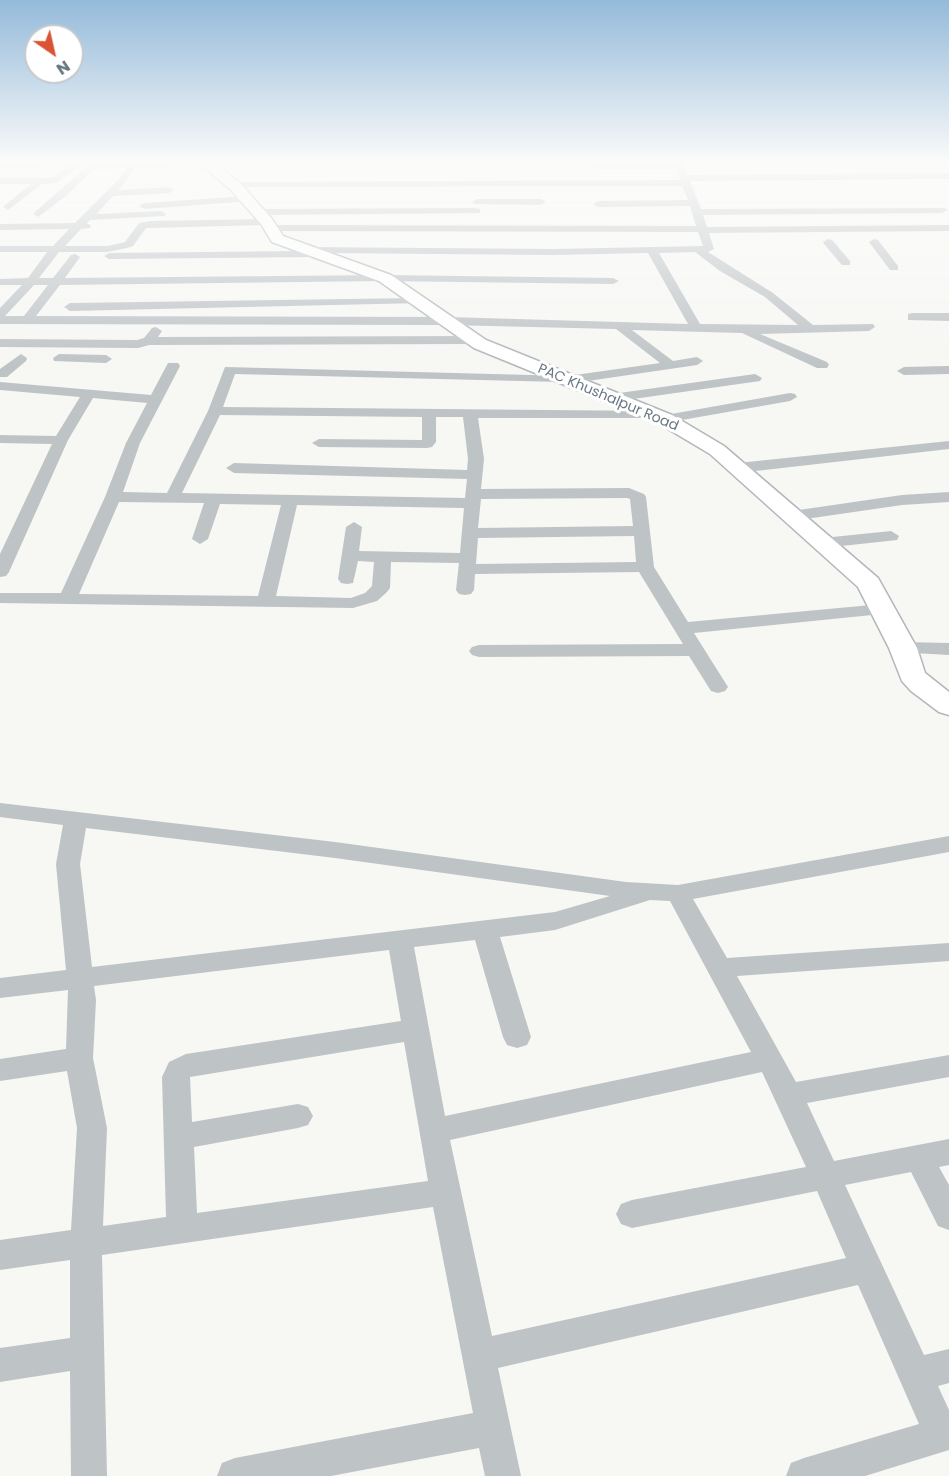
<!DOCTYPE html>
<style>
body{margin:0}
#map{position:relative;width:949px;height:1476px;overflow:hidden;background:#f7f7f4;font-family:Poppins,sans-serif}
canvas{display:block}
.north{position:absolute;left:24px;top:24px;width:60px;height:60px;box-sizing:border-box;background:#fff;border:2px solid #c3c9cd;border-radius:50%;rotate:146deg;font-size:16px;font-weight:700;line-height:24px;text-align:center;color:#687883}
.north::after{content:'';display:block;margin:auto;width:21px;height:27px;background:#d85434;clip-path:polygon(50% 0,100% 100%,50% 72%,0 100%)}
</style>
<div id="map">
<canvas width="949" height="1476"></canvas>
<div class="north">N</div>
</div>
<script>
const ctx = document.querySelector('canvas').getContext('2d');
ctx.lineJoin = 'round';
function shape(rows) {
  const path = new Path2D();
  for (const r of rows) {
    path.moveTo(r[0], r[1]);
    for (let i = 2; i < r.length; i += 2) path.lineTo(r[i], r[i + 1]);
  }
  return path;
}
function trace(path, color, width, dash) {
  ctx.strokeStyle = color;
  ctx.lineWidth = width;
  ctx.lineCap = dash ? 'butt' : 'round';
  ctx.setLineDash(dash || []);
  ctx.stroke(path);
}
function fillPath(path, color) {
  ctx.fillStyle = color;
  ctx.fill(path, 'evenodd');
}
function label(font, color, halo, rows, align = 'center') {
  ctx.font = font + ' Poppins,sans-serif';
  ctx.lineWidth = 6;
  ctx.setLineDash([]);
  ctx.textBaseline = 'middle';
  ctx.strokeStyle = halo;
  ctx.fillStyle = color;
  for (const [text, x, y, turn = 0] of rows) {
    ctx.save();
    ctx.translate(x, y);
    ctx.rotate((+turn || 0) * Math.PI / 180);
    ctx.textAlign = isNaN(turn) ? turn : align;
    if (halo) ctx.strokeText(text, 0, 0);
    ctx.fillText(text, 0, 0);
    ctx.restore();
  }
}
const secondary = shape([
 [203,161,215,161,217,165,240,183,272,219,283,236,391,275,486,340,672,415,724,446,878,578,917,648,925,673,949,692,949,715,939,712,911,691,902,681,889,648,858,587,710,454,658,423,474,348,379,281,272,242,261,224,230,189,207,170,203,161]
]);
trace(secondary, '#b1b7bb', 3);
fillPath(shape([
 [92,161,101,161,100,163,415,161,419,164,415,167,329,167,325,165,135,168,119,190,169,187,174,190,169,193,113,196,96,214,161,211,166,214,164,216,90,220,87,223,91,226,90,228,81,229,65,246,107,246,121,243,125,242,139,223,150,221,267,219,272,222,267,225,146,228,133,246,127,248,107,252,59,252,39,278,53,278,71,255,75,254,80,257,65,278,385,275,613,278,619,281,613,284,383,281,60,285,36,316,447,317,688,324,648,253,554,255,321,253,316,257,109,259,104,256,109,253,299,251,304,247,554,249,703,246,698,232,270,231,265,228,270,225,696,226,690,206,598,207,593,204,598,201,688,200,682,186,231,187,229,185,234,182,680,180,676,169,598,169,590,167,587,161,595,161,598,163,674,163,673,161,681,161,687,175,949,173,949,179,690,181,701,209,945,208,947,210,942,213,703,215,707,227,949,225,949,231,709,233,714,249,708,252,773,293,813,325,873,324,875,327,869,331,760,334,827,362,829,365,827,368,817,368,742,333,632,330,673,361,697,357,703,361,697,365,567,384,562,382,235,374,223,407,654,411,659,412,660,416,790,393,795,394,797,397,790,401,665,423,660,422,659,418,478,418,484,459,481,489,629,488,644,494,646,497,654,567,688,622,882,604,888,605,891,609,888,613,882,614,694,633,728,687,725,691,718,693,711,691,689,656,479,657,472,655,469,651,472,647,479,645,683,644,639,572,475,574,474,590,471,594,465,595,459,594,456,590,459,563,391,562,390,588,387,592,377,601,353,608,0,603,0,593,61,593,105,497,126,443,147,403,93,398,68,440,9,572,6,576,0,577,0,554,52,444,0,443,0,435,56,436,80,397,0,390,0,382,151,395,168,363,178,363,180,366,140,443,123,492,167,493,208,411,225,367,568,376,660,363,616,329,447,325,0,324,0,308,22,285,0,285,0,279,28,278,47,252,0,252,0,246,53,246,69,229,0,230,0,224,75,223,118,180,126,168,94,169,66,196,38,217,33,214,35,212,86,167,77,167,57,183,42,184,8,210,3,207,5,205,31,184,0,184,0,178,52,178,66,167,0,168,0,162,92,161],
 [695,252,720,271,765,297,798,325,700,324,659,253,695,252],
 [34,285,48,285,24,316,5,316,34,285],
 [220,415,422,417,422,440,319,439,312,443,319,447,427,448,432,447,436,442,436,417,463,417,468,459,467,470,234,463,226,468,234,473,467,479,465,498,182,493,220,415],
 [627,498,630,499,633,526,478,528,481,499,627,498],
 [119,502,204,503,192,539,200,544,208,539,220,504,281,505,258,596,79,594,119,502],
 [297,505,464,508,460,553,359,551,362,527,354,522,346,527,338,579,341,583,347,584,353,583,358,561,374,562,372,586,365,593,351,598,276,596,297,505],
 [634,536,636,562,476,564,478,538,634,536],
 [479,161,546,161,546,162,542,165,483,165,479,161],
 [247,196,252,199,250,201,144,209,139,206,144,203,247,196],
 [477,199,541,199,546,202,541,205,474,204,472,202,477,199],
 [477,208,480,209,480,213,258,215,253,212,258,209,477,208],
 [828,239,832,240,850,261,850,265,842,265,824,244,823,242,828,239],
 [874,239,878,240,898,266,898,270,890,270,869,242,874,239],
 [418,298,422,299,422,303,70,311,64,307,70,303,418,298],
 [912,313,949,313,949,321,908,320,908,314,912,313],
 [156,327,162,331,158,337,473,336,479,340,473,344,149,345,138,348,0,347,0,339,137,340,144,338,152,328,156,327],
 [21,354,27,358,26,361,7,377,0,377,0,369,21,354],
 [59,354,106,355,112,359,106,363,54,361,53,358,59,354],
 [949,366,949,374,904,375,897,371,904,367,949,366],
 [755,374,762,378,760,381,612,402,605,398,612,394,755,374],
 [949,441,949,449,738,473,730,468,738,463,949,441],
 [949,492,949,502,902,505,792,521,784,516,792,511,902,495,949,492],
 [891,531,899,536,897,540,823,548,815,543,823,538,891,531],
 [903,642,949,643,949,655,896,652,893,648,896,644,903,642],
 [0,803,335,842,626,882,678,885,949,836,949,852,693,899,727,958,949,943,949,961,737,976,796,1082,949,1055,949,1077,807,1103,834,1161,949,1139,949,1165,939,1167,949,1185,949,1230,938,1226,911,1172,845,1185,924,1355,949,1349,949,1383,938,1386,949,1410,949,1450,865,1476,786,1476,791,1463,804,1458,919,1424,858,1285,498,1368,521,1476,485,1476,479,1448,331,1476,217,1476,222,1463,235,1458,473,1413,433,1207,102,1255,107,1476,71,1476,70,1371,0,1382,0,1348,70,1338,70,1260,0,1270,0,1240,71,1230,77,1128,67,1071,0,1081,0,1059,66,1049,68,990,0,998,0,978,66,970,56,864,63,825,0,817,0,803],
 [86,828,335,858,610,896,555,912,92,967,80,864,86,828],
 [650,900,670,901,751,1052,445,1116,414,947,475,940,503,1037,507,1045,517,1048,527,1045,531,1037,500,937,555,930,650,900],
 [389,950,401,1021,186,1054,169,1062,162,1077,166,1217,103,1226,107,1128,93,1058,96,1000,94,986,389,950],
 [404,1042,428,1181,197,1213,194,1147,298,1128,308,1125,313,1116,308,1107,298,1104,192,1122,190,1077,404,1042],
 [762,1072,806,1167,632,1200,621,1204,616,1214,621,1224,632,1228,817,1191,846,1258,492,1336,450,1140,762,1072]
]), '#bec3c6');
fillPath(secondary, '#fff');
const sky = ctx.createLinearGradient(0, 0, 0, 368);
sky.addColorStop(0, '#94bada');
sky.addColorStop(0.44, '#fbfbfa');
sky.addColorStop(1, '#fbfbfa00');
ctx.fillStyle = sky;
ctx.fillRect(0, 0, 949, 368);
label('14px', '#687883', '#fff', [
 ["PAC Khushalpur Road",608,398,23]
]);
</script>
